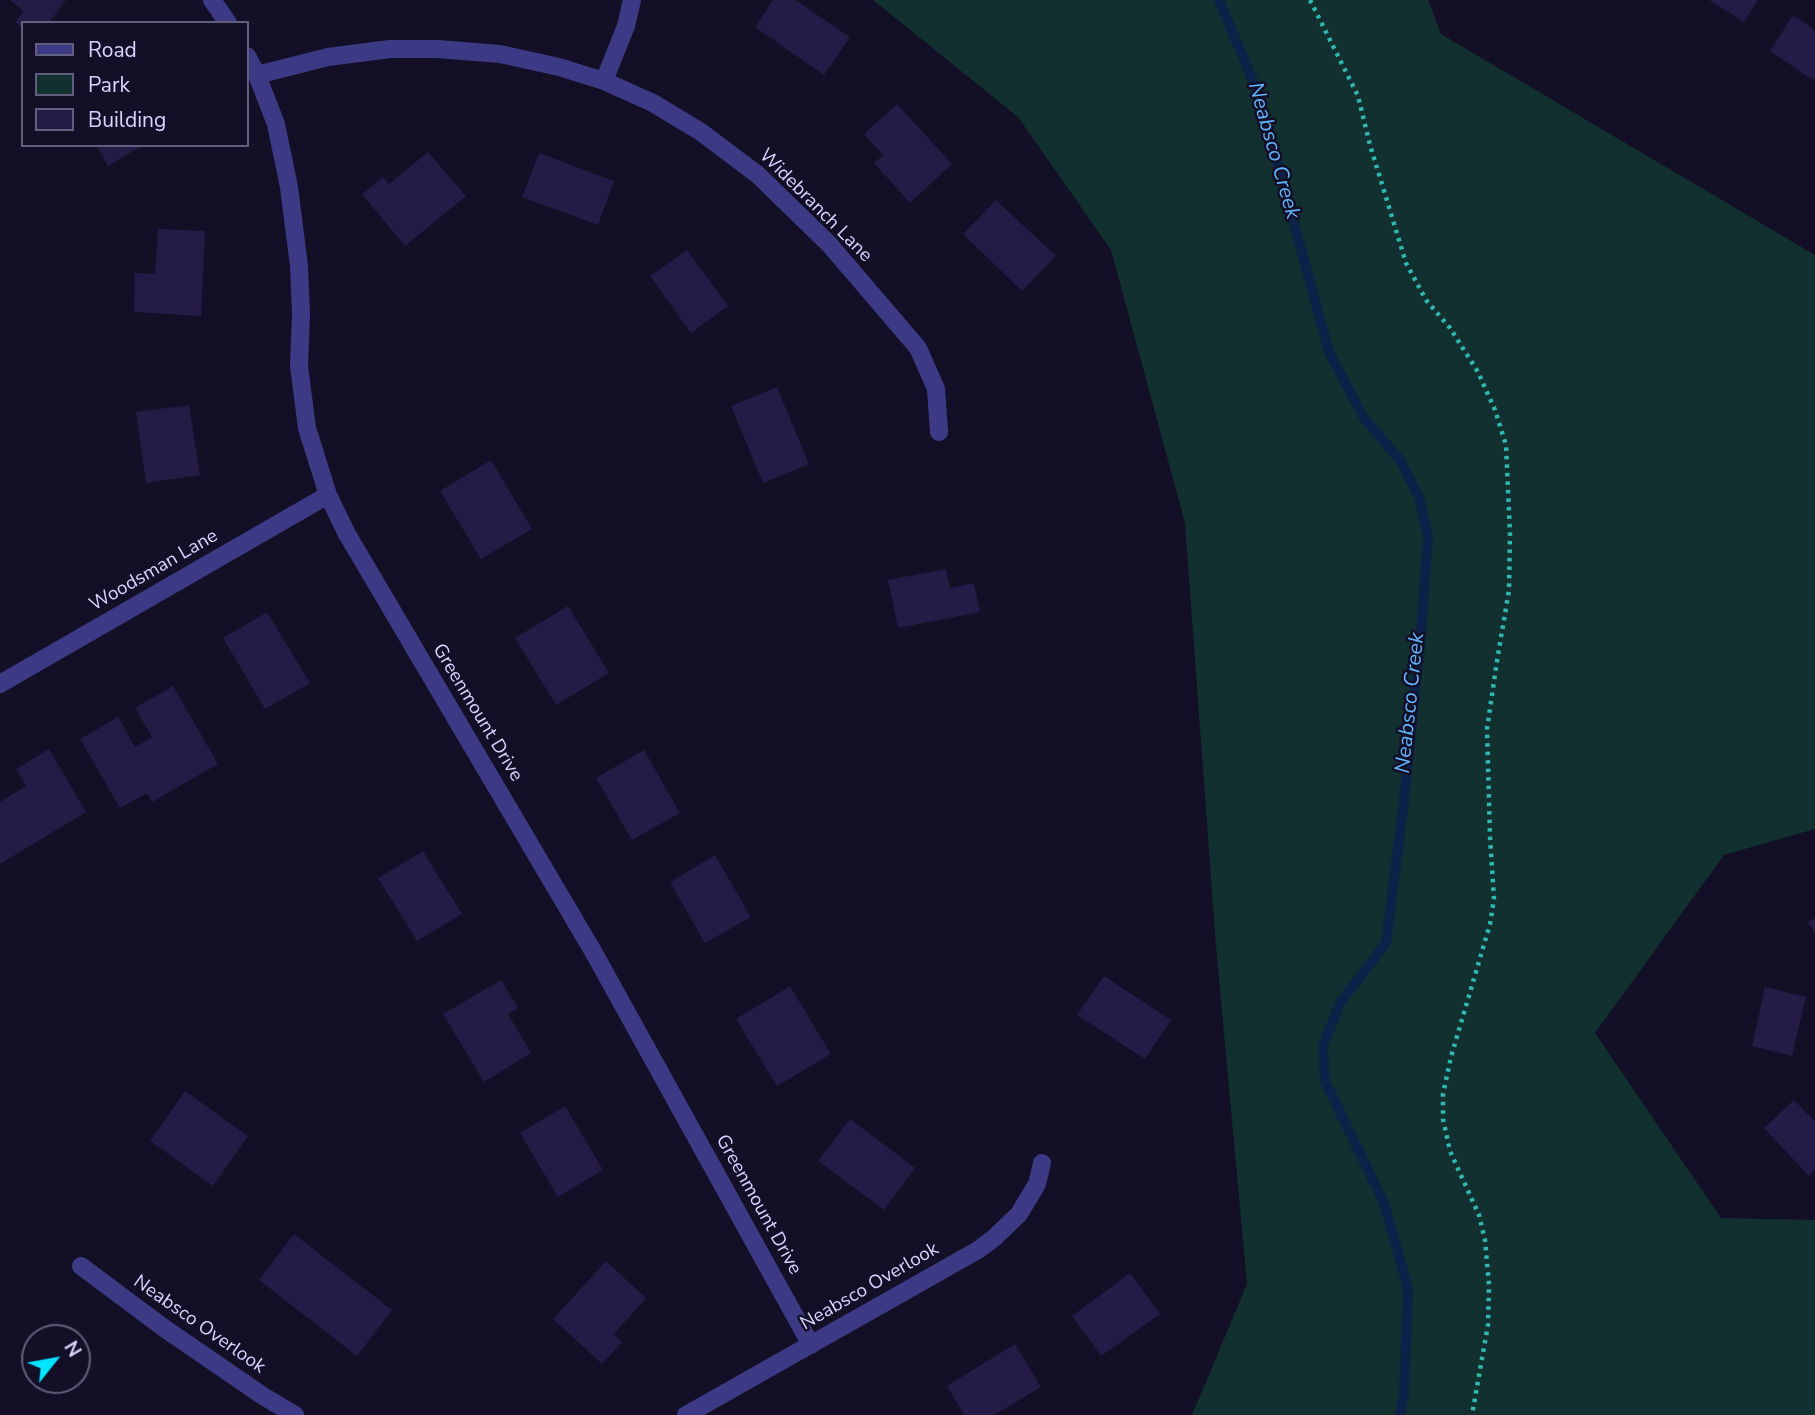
<!DOCTYPE html>
<style>
body{margin:0}
#map{position:relative;width:1815px;height:1415px;overflow:hidden;background:#130f26;font-family:"Nunito Sans",sans-serif}
canvas{display:block}
.legend{position:absolute;left:21px;top:21px;width:228px;height:126px;box-sizing:border-box;background:#130f26;border:2px solid #625e7d;margin:0;padding:9px 12px;list-style:none;font-size:21px;color:#d9d4ff}
.legend li{display:flex;align-items:center;gap:14px;height:35px}
.legend b{width:35px;border:2px solid #625e7d}
.north{position:absolute;left:21px;top:1324px;width:70px;height:70px;box-sizing:border-box;background:#130f26;border:2px solid #625e7d;border-radius:50%;rotate:59deg;font-size:19px;font-weight:700;line-height:28px;text-align:center;color:#d9d4ff}
.north::after{content:'';display:block;margin:auto;width:24px;height:32px;background:#00e5ff;clip-path:polygon(50% 0,100% 100%,50% 72%,0 100%)}
</style>
<div id="map">
<canvas width="1815" height="1415"></canvas>
<ul class="legend">
<li><b style="height:9px;background:#3d3a85"></b>Road</li>
<li><b style="height:19px;background:#12302f"></b>Park</li>
<li><b style="height:19px;background:#241b47"></b>Building</li>
</ul>
<div class="north">N</div>
</div>
<script>
const ctx = document.querySelector('canvas').getContext('2d');
ctx.lineJoin = 'round';
function fillPath(path, color) {
  ctx.fillStyle = color;
  ctx.fill(path, 'evenodd');
}
function shape(rows) {
  const path = new Path2D();
  for (const r of rows) {
    path.moveTo(r[0], r[1]);
    for (let i = 2; i < r.length; i += 2) path.lineTo(r[i], r[i + 1]);
  }
  return path;
}
function trace(path, color, width, dash) {
  ctx.strokeStyle = color;
  ctx.lineWidth = width;
  ctx.lineCap = dash ? 'butt' : 'round';
  ctx.setLineDash(dash || []);
  ctx.stroke(path);
}
function label(font, color, halo, rows, align = 'center') {
  ctx.font = font + ' "Nunito Sans",sans-serif';
  ctx.lineWidth = 5;
  ctx.setLineDash([]);
  ctx.textBaseline = 'middle';
  ctx.strokeStyle = halo;
  ctx.fillStyle = color;
  for (const [text, x, y, turn = 0] of rows) {
    ctx.save();
    ctx.translate(x, y);
    ctx.rotate((+turn || 0) * Math.PI / 180);
    ctx.textAlign = isNaN(turn) ? turn : align;
    if (halo) ctx.strokeText(text, 0, 0);
    ctx.fillText(text, 0, 0);
    ctx.restore();
  }
}
fillPath(shape([
 [873,0,1428,0,1441,34,1815,255,1815,829,1724,855,1595,1033,1721,1218,1815,1220,1815,1415,1192,1415,1247,1284,1216,946,1185,523,1111,250,1018,117]
]), '#12302f');
trace(shape([
 [1219,0,1260,98,1329,352,1364,418,1400,460,1419,497,1428,537,1420,644,1403,809,1386,943,1340,1003,1323,1046,1325,1081,1384,1203,1408,1288,1404,1394,1400,1415]
]), '#0c2248', 10);
fillPath(shape([
 [10,0,66,0,49,23,23,23,23,28,15,22,24,11],
 [773,0,795,0,850,37,824,75,755,27],
 [1709,0,1758,0,1744,22],
 [1793,15,1815,30,1815,77,1813,80,1770,51],
 [897,104,952,164,910,203,874,163,883,155,864,134],
 [96,145,143,145,108,166],
 [428,152,466,196,405,246,362,194,383,177,389,184],
 [539,153,614,181,598,225,522,197],
 [996,200,1056,256,1022,291,963,234],
 [158,229,205,231,201,316,134,312,135,273,155,274],
 [687,250,728,306,691,333,650,276],
 [777,387,809,464,763,483,731,406],
 [189,405,200,475,146,483,136,412],
 [491,460,532,529,481,559,440,491],
 [946,569,950,588,974,583,980,612,898,628,888,580],
 [568,606,609,673,556,705,515,638],
 [267,612,310,683,265,709,223,638],
 [173,686,218,764,152,802,147,793,120,808,80,739,118,717,135,747,152,737,135,708],
 [49,749,86,812,0,864,0,802,26,786,16,769],
 [644,750,680,813,632,840,596,778],
 [423,851,462,914,417,941,378,878],
 [715,855,751,917,705,943,670,882],
 [1815,918,1815,933,1808,922],
 [1104,976,1171,1020,1145,1059,1077,1015],
 [501,980,518,1008,508,1014,531,1053,484,1082,443,1014],
 [790,986,831,1054,777,1086,736,1019],
 [1765,987,1806,997,1792,1056,1752,1046],
 [185,1091,248,1136,213,1186,150,1141],
 [1794,1100,1815,1122,1815,1170,1809,1176,1764,1128],
 [565,1106,603,1170,558,1197,520,1133],
 [850,1119,915,1168,884,1210,818,1161],
 [294,1234,392,1310,357,1356,259,1280],
 [606,1261,646,1298,614,1334,622,1342,602,1364,553,1319],
 [1130,1273,1160,1314,1101,1356,1072,1316],
 [1015,1344,1041,1387,994,1415,964,1415,947,1386]
]), '#241b47');
trace(shape([
 [1310,0,1358,96,1370,145,1406,263,1426,300,1450,328,1478,372,1495,410,1506,445,1510,534,1509,590,1497,661,1487,729,1490,837,1494,899,1490,924,1451,1057,1443,1094,1443,1119,1450,1151,1479,1215,1485,1240,1489,1285,1488,1325,1472,1415]
]), '#2fb8b0', 4.5, [3.5, 5]);
trace(shape([
 [212,0,228,23],
 [247,56,257,75,276,124,289,187,299,266,301,314,299,366,307,428,328,495,347,534,594,953,811,1345],
 [257,75,328,57,390,49,438,49,500,54,559,67,604,81,653,103,701,132,758,175,829,244,918,348,936,389,939,432],
 [604,81,626,26,632,0],
 [0,684,328,495],
 [81,1266,164,1328,263,1396,295,1415],
 [686,1415,978,1250,994,1238,1019,1214,1037,1184,1042,1163]
]), '#3d3a85', 18);
label('19px', '#d9d4ff', '#130f26', [
 ["Widebranch Lane",815,206,45],
 ["Woodsman Lane",154,571,-30],
 ["Greenmount Drive",477,713,59],
 ["Greenmount Drive",758,1205,61],
 ["Neabsco Overlook",870,1287,-30],
 ["Neabsco Overlook",199,1325,35]
]);
label('italic 21px', '#62b6ff', '#130f26', [
 ["Neabsco Creek",1273,151,74],
 ["Neabsco Creek",1411,703,-84]
]);
</script>
